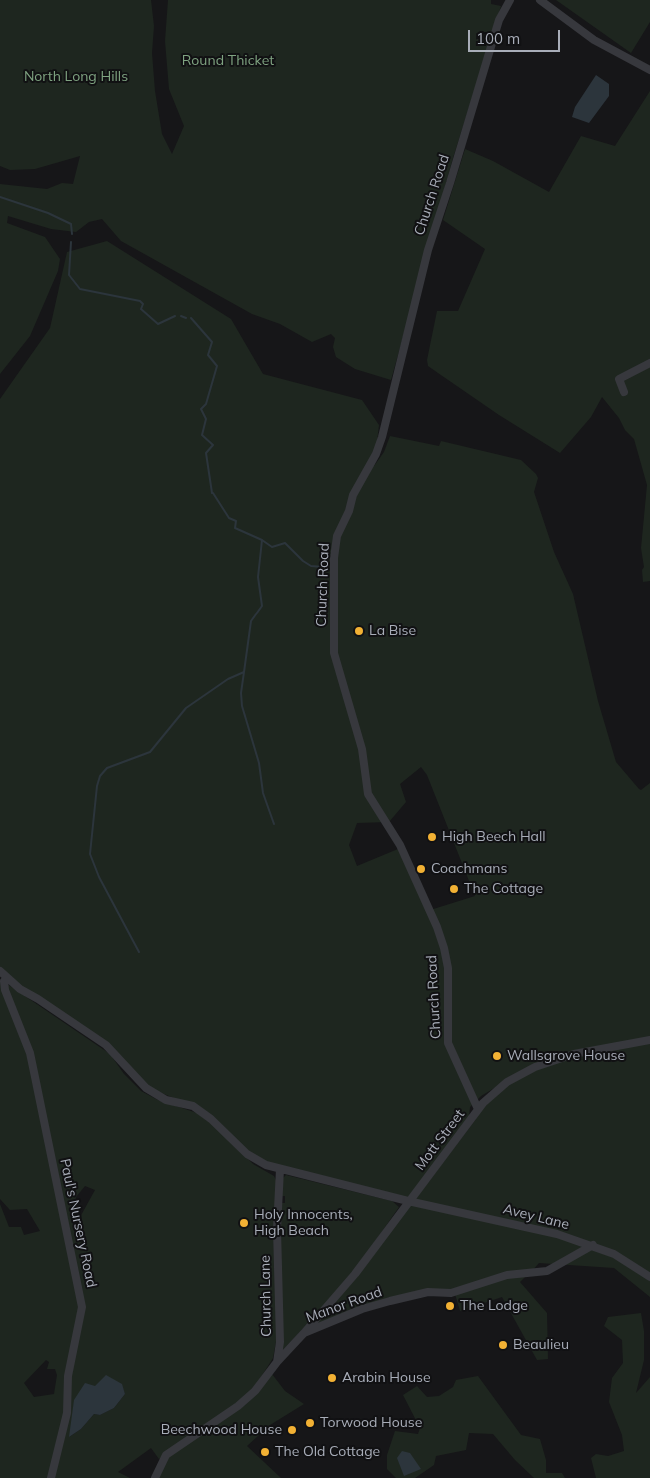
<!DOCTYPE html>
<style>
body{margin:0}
#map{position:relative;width:650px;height:1478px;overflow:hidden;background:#161618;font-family:Mulish,sans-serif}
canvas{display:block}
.scale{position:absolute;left:468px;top:30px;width:92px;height:22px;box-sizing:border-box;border:2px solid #a8adb8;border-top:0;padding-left:6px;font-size:15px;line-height:18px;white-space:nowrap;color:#a8adb8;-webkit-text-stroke:4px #111113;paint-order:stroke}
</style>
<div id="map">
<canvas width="650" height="1478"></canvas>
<div class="scale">100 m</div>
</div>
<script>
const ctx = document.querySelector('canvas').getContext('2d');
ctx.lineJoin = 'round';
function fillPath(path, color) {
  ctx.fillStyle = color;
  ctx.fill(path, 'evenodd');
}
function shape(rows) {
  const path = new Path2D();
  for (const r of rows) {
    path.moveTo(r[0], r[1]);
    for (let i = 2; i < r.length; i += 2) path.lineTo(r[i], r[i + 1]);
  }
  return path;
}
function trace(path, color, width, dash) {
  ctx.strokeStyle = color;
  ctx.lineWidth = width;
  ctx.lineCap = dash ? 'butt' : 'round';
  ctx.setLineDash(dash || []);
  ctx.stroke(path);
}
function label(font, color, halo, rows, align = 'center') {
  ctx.font = font + ' Mulish,sans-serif';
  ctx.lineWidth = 4;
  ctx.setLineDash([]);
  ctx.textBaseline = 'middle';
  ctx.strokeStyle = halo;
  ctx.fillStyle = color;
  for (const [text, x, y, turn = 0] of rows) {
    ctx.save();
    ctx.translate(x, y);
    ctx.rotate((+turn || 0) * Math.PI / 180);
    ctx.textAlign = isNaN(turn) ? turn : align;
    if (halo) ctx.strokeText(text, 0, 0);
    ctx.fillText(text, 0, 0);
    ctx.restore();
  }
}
fillPath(shape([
 [0,0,151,0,154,26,152,53,155,91,162,134,172,154,184,126,169,89,165,41,168,0,491,0,491,4,501,6,453,158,391,380,355,369,336,357,333,347,335,338,331,334,312,342,280,324,252,314,121,241,102,219,89,222,76,232,51,229,8,216,7,223,45,237,60,259,58,271,30,336,0,374,0,184,47,189,62,183,73,184,80,156,35,169,10,170,0,166],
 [556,0,650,0,650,22,631,53],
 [650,91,650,581,643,582,642,570,644,567,641,548,647,485,634,439,625,430,619,418,602,397,591,417,560,453,499,415,438,373,428,366,427,360,437,311,458,311,485,249,443,220,465,149,493,161,549,192,581,136,615,146],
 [107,241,231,319,263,374,362,400,379,425,374,466,384,452,390,436,439,446,441,441,521,460,536,474,538,478,534,492,554,552,573,594,598,701,616,762,639,789,641,790,650,783,650,1297,614,1268,539,1263,532,1271,454,1289,430,1290,311,1330,410,1206,415,1205,533,1229,525,1223,501,1220,417,1200,416,1198,476,1119,473,1118,507,1084,553,1059,540,1061,481,1096,470,1107,469,1117,408,1198,273,1165,253,1154,179,1100,149,1088,115,1052,18,986,0,968,0,399,50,328,67,252],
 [421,767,427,775,475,896,427,911,398,849,357,866,349,845,357,823,389,822,406,802,400,784],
 [0,979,110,1054,124,1074,141,1091,158,1100,200,1114,211,1122,253,1164,274,1176,276,1180,277,1336,273,1358,249,1396,159,1459,151,1448,118,1472,130,1478,0,1478,0,1204,9,1227,21,1227,24,1235,40,1231,27,1209,10,1210,0,1199],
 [85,1186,95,1190,79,1219,75,1209,76,1197],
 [46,1360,49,1362,47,1369,55,1369,57,1375,54,1394,34,1397,24,1383],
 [121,1384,125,1394,114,1408,100,1415,94,1414,81,1429,69,1437],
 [286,1175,392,1201,399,1207,347,1282,280,1353,279,1203,285,1203,285,1196,280,1196,281,1180],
 [526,1276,520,1282,547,1313,548,1359,537,1360,502,1297,460,1311,455,1294,505,1278],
 [641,1313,644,1331,644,1360,636,1393,650,1377,650,1478,596,1478,591,1458,596,1454,608,1456,624,1451,622,1435,609,1402,612,1378,623,1363,622,1340,604,1326,608,1317],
 [272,1374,285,1391,304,1404,270,1425,247,1446,281,1478,157,1478,167,1459,175,1450,245,1405],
 [478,1376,521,1435,540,1439,546,1460,546,1473,562,1473,565,1478,534,1478,515,1460,493,1434,469,1433,466,1450,436,1456,434,1465,415,1478,396,1478,387,1469,387,1455,395,1431,418,1434,420,1428,403,1395,417,1386,427,1397,439,1396,453,1387,456,1380]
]), '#1e261f');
fillPath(shape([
 [596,75,609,84,609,96,589,123,572,117,575,107],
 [106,1375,122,1384,125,1394,114,1408,100,1415,94,1414,81,1429,69,1437,74,1400,85,1383,95,1386],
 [402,1451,410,1453,421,1469,404,1476,397,1458]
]), '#2c353c');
trace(shape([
 [0,197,48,213,71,224,72,234],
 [71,242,69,275,80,289,140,301,143,304,141,309,158,324,175,316],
 [181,316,186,318],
 [191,318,212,342,208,355,217,366,206,404,201,409,206,419,202,435,213,445,206,453,212,493],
 [213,493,229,518,236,521,235,528,262,540,258,577,262,606,257,613],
 [262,540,272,547,285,543,303,561,311,566,323,567],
 [244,672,241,693,242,706,259,763,263,793,274,824],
 [139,952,99,877,90,854,97,786,100,776,107,768,150,752,186,708,228,679,244,672,251,621,256,614]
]), '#2c353c', 2);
trace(shape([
 [540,0,594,40,650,70],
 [624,392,619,379,650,363],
 [0,971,20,989,38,999,106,1045,146,1088,166,1100,193,1106,211,1119,247,1154,266,1165,408,1201,557,1234,614,1254,650,1277],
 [7,978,4,981,5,990,30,1053,35,1077,82,1307,68,1376,67,1413,51,1478],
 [478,1109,448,1043,448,968,444,948,437,927,400,845,368,794,362,749,334,653,334,558,337,536,349,511,353,495,376,454,382,437,428,250,450,183,499,20,510,0],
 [304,1333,355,1274,483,1103,507,1082,535,1067,574,1054,650,1040],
 [277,1362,280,1342,277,1229,280,1169],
 [155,1478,166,1455,238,1406,255,1391,277,1362,304,1333,362,1309,390,1301,428,1292,451,1293,507,1275,547,1271,593,1245]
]), '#37383d', 8);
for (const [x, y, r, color] of [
 [359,631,5,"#f2b134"],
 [432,837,5,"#f2b134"],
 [421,869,5,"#f2b134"],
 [454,889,5,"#f2b134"],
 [497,1056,5,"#f2b134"],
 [244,1223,5,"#f2b134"],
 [450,1306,5,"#f2b134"],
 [503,1345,5,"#f2b134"],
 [332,1378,5,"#f2b134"],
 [310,1423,5,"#f2b134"],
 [292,1430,5,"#f2b134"],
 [265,1452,5,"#f2b134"]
]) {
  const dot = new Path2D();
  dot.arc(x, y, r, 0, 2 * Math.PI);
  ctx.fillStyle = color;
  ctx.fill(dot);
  trace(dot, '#111113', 2);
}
label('14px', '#7fa381', '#111113', [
 ["Round Thicket",228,61],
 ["North Long Hills",76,77]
]);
label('14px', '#a8adb8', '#111113', [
 ["Church Road",432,195,-72],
 ["Church Road",323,585,-88],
 ["Church Road",434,997,-93],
 ["Mott Street",440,1140,-53],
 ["Avey Lane",536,1217,14],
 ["Paul's Nursery Road",78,1223,78],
 ["Church Lane",266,1296,-91],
 ["Manor Road",344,1305,-20]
]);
label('14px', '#a8adb8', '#111113', [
 ["La Bise",369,631],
 ["High Beech Hall",442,837],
 ["Coachmans",431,869],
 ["The Cottage",464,889],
 ["Wallsgrove House",507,1056],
 ["Holy Innocents,",254,1215],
 ["High Beach",254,1231],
 ["The Lodge",460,1306],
 ["Beaulieu",513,1345],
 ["Arabin House",342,1378],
 ["Torwood House",320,1423],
 ["Beechwood House",282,1430,"right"],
 ["The Old Cottage",275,1452]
], 'left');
</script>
